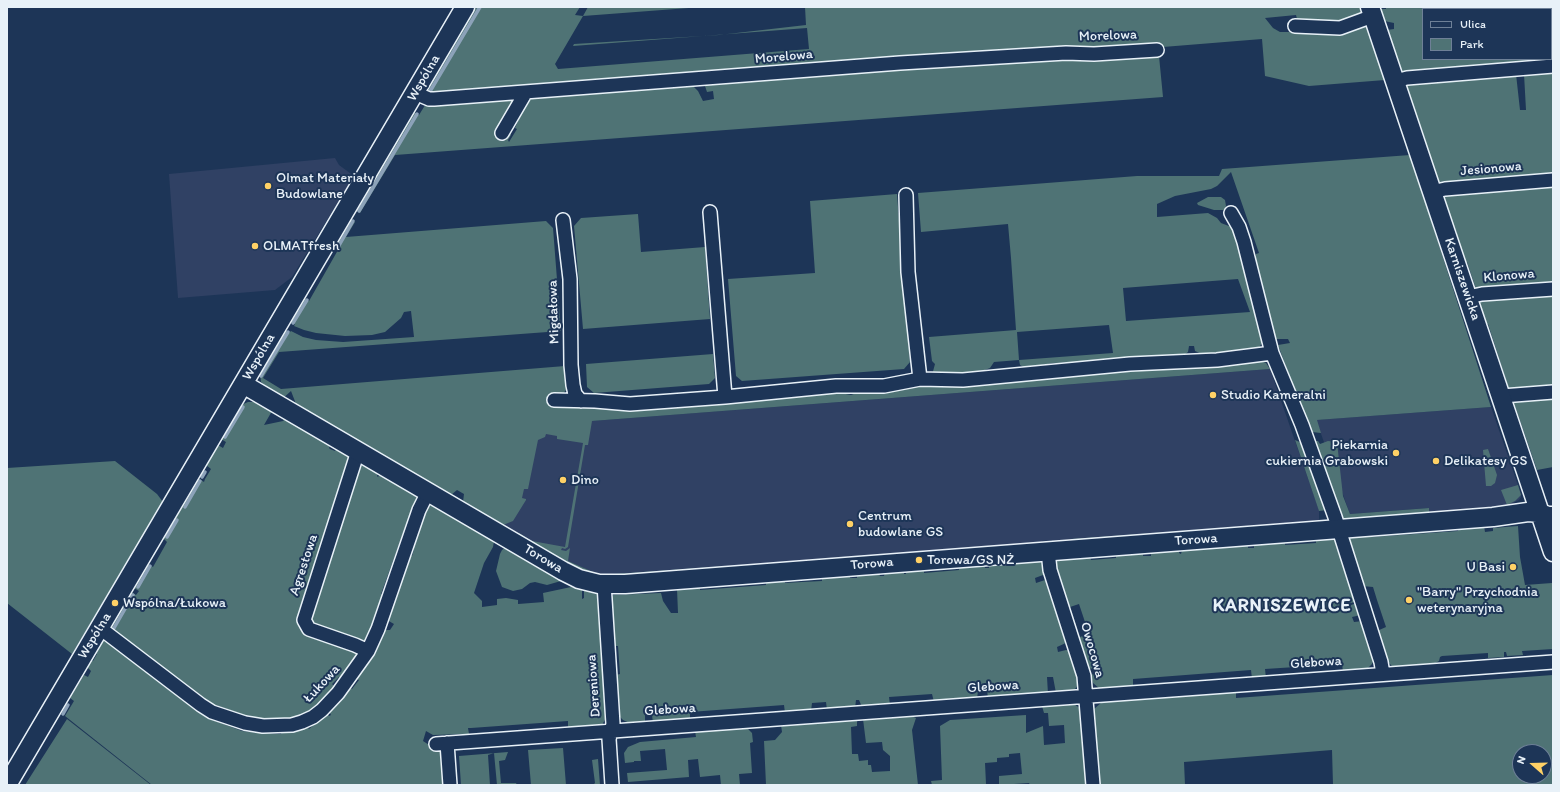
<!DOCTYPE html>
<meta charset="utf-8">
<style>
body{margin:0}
#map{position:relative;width:1560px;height:792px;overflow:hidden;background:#1d3557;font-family:Itim,sans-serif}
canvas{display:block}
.frame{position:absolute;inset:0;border:8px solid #e8f1f8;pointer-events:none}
.legend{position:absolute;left:1422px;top:8px;width:130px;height:52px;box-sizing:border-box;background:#1d3557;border:1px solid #6e8097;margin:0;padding:5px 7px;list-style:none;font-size:12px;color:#e8f1f8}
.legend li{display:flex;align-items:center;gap:8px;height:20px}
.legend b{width:20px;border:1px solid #6e8097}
.north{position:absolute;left:1512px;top:744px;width:40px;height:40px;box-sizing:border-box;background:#1d3557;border:1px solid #6e8097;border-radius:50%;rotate:290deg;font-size:11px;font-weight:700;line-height:16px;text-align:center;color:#e8f1f8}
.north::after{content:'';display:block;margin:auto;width:14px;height:18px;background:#ffd166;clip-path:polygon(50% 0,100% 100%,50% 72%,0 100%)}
</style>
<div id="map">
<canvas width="1560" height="792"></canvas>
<div class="frame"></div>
<ul class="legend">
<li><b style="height:5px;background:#1d3557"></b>Ulica</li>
<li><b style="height:11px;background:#4f7375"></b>Park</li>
</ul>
<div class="north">N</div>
</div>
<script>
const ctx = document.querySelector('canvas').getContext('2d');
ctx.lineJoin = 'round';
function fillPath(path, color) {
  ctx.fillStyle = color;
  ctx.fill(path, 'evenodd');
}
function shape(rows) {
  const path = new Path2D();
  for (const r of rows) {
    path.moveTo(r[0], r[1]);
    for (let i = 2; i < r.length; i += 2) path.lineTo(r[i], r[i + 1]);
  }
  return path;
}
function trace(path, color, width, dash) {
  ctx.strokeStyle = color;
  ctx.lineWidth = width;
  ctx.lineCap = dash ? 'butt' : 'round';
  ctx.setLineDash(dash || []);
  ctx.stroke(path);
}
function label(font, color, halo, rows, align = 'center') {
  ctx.font = font + ' Itim,sans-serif';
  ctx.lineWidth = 4;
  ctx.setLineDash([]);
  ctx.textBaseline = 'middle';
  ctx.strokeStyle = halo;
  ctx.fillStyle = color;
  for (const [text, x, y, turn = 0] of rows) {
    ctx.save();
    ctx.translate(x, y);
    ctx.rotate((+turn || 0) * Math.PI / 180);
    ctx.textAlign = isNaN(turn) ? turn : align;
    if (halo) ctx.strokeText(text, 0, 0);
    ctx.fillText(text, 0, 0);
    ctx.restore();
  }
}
fillPath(shape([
 [335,158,339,165,354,176,292,277,275,290,178,298,169,174],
 [1270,369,1319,510,1319,522,1302,522,1072,539,1072,544,1052,545,1052,540,1042,541,1043,544,1020,545,1019,544,1004,545,1005,548,982,551,986,547,765,564,759,563,758,565,723,571,725,566,600,575,556,556,519,534,519,536,501,526,503,525,499,522,530,430,592,421],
 [1491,407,1521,494,1521,497,1519,500,1502,509,1429,512,1428,508,1350,514,1316,420]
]), '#304164');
fillPath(shape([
 [476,7,580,7,575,15,583,16,588,7,702,7,583,16,555,64,558,69,809,49,807,28,573,46,574,44,719,35,806,25,805,7,1360,7,1363,14,1345,24,1300,21,1297,19,1296,15,1265,18,1273,28,1280,32,1292,32,1366,23,1385,80,1309,86,1265,76,1262,39,1163,47,1149,46,439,96,425,92],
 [1386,7,1552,7,1553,62,1450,68,1401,72,1387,30,1394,29,1394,23,1384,21,1381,9,1386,9],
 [1423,9,1551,9,1551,59,1423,59],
 [1155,55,1159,56,1163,97,395,155,360,213,356,210,414,112,419,115,427,102,509,99,514,104,507,131,511,135,508,140,509,142,517,129,515,128,524,107,529,98,691,84,698,91,703,101,714,99,713,91,707,92,705,86,709,84,868,69],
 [1551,71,1553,71,1553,174,1438,182,1430,159,1422,144,1426,142,1421,127,1417,129,1405,87,1409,83,1468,80,1516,74,1520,110,1526,110,1524,74,1542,72,1543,74,1550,73],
 [1410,155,1491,407,1317,420,1321,433,1312,432,1310,430,1278,345,1290,343,1288,339,1274,339,1254,265,1256,254,1259,253,1231,172,1217,186,1211,189,1175,196,1157,204,1157,217,1208,213,1217,218,1221,223,1234,228,1257,314,1256,321,1262,339,1262,343,1258,349,1204,355,1195,351,1194,346,1189,346,1188,352,1183,356,1099,362,1053,363,1025,368,1020,365,1019,360,994,362,990,368,977,373,951,376,932,375,935,364,932,361,929,337,1016,330,1011,258,1008,224,921,232,918,193,1137,176,1219,176,1222,169],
 [1238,279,1250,312,1126,321,1123,288],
 [1109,325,1113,353,1019,360,1017,332],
 [1553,185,1553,283,1476,289,1467,262,1462,263,1455,234,1457,233,1454,226,1452,226,1442,197,1444,195,1506,189,1508,191,1515,190,1516,188],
 [897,194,910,362,904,369,742,381,736,376,728,279,815,273,810,201],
 [1208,197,1221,197,1225,200,1226,206,1225,210,1214,210,1198,205,1197,203],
 [638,214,641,252,705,247,710,319,583,329,574,226,581,218],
 [351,219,355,222,346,237,546,221,553,228,561,331,279,352,263,378,281,389,565,366,567,389,561,396,645,410,658,407,827,393,840,393,851,395,859,392,902,390,929,384,1261,361,1266,363,1270,369,592,421,588,445,585,445,568,547,565,549,562,548,561,550,566,551,570,548,568,561,600,575,727,566,723,571,615,578,588,575,519,536,519,533,532,541,565,547,583,443,557,439,557,436,546,434,545,437,538,440,528,489,524,489,522,498,526,499,526,500,513,521,503,525,463,502,464,494,457,490,451,495,443,494,312,418,313,414,296,404,291,391,281,400,265,391,267,387,261,382,260,373,285,330,289,333,291,331,303,337,316,340,343,342,414,337,411,311,404,312,401,318,385,332,372,335,345,336,316,333,304,330,294,326,295,324,290,322,304,298,309,301,338,250,334,247],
 [1553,293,1553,389,1509,389,1488,324,1486,324,1479,303,1479,301],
 [713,354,715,378,709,384,594,393,587,387,586,364],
 [1553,398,1553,467,1537,470,1514,403,1516,400],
 [248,402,254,402,272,411,264,425,283,421,285,419,330,445,329,448,330,449,335,451,336,449,350,457,297,620,306,635,355,648,359,654,343,680,339,677,332,684,336,688,324,702,299,719,251,720,252,716,244,715,216,705,214,708,109,629,131,592,136,595,139,591,134,588,148,564,153,567,167,542,163,538,198,478,204,482,205,479,211,469,206,465,218,445,223,448,226,442,221,439,241,405],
 [1295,440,1304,444,1328,510,1319,511],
 [1313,441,1318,441,1320,444,1328,441,1337,442,1343,496,1350,514,1429,508,1429,512,1445,511,1445,513,1343,520,1341,519],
 [1488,449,1497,475,1495,483,1491,486,1486,486,1483,450],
 [115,461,157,494,163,502,72,654,7,603,7,468],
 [364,465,378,473,377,476,378,477,380,474,417,496,418,498,409,526,406,525,381,594,385,596,368,641,364,643,313,626,309,618,331,548,335,549,336,542,359,467],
 [1518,485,1521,495,1515,501,1507,505,1501,490],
 [433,505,494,541,493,547,484,563,474,593,482,601,482,607,497,605,497,599,506,598,518,600,518,604,544,602,543,593,571,587,582,590,582,599,584,598,584,590,598,595,607,716,602,725,600,726,568,729,568,721,471,728,468,728,469,734,466,734,433,735,426,731,423,741,440,752,443,758,444,785,152,785,65,716,74,701,70,698,84,675,88,677,91,671,87,667,91,660,93,661,97,654,96,653,103,639,161,683,164,682,178,693,177,696,183,700,184,698,205,713,204,715,210,719,242,731,260,733,278,734,281,734,282,731,307,726,309,729,327,713,329,716,331,715,329,711,349,687,352,689,359,680,355,678,385,630,390,630,394,624,387,620,410,556,412,556,413,553,414,549,412,548,418,527,428,507],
 [1319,521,1327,522,1073,544,1071,539],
 [1484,526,1485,532,1493,531,1493,528,1518,526,1520,557,1525,585,1552,583,1553,586,1553,649,1522,651,1523,655,1507,656,1506,652,1504,652,1504,657,1488,658,1488,653,1442,656,1440,657,1439,661,1432,665,1396,668,1392,666,1387,661,1377,631,1386,627,1377,600,1373,587,1362,586,1349,542,1350,537,1370,535,1371,537,1458,531,1459,528],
 [1333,538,1336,542,1357,601,1348,604,1348,606,1357,603,1361,615,1352,617,1354,622,1363,621,1374,658,1372,664,1367,669,1343,672,1342,664,1265,669,1266,678,1252,679,1251,670,1133,679,1133,688,1100,689,1093,683,1090,675,1098,673,1098,674,1102,674,1100,666,1097,666,1097,668,1088,669,1077,638,1089,634,1079,604,1067,608,1055,566,1058,560,1090,557,1091,560,1116,558,1116,555,1143,553,1143,556,1151,556,1151,552,1179,550,1179,553,1181,554,1182,550,1248,545,1248,548,1254,548,1254,544,1285,542,1285,545,1316,543,1316,540],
 [506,547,561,581,547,585,535,582,530,583,522,589,513,591,502,587,496,571,500,554,502,550],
 [1039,560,1043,565,1045,573,1043,575,1035,578,1036,583,1045,580,1048,582,1068,642,1057,647,1058,652,1066,650,1071,651,1079,682,1076,688,1071,692,1056,693,1053,677,1047,677,1048,694,988,698,987,690,983,690,978,691,977,699,934,702,932,694,889,697,890,705,862,707,859,700,856,700,855,708,827,710,826,702,812,703,811,711,785,713,784,705,690,712,690,720,653,723,652,715,645,715,645,723,631,724,623,720,619,716,616,675,620,674,618,646,614,646,611,599,613,595,661,593,663,601,671,613,678,613,677,589,700,587,700,590,766,585,766,582,785,580,785,583,802,582,822,581,822,578,850,576,850,578,857,578,857,575,879,574,880,576,884,576,885,572,904,571,904,574,906,574,906,571,924,569,924,573,959,570,959,566,984,564,985,568,989,568,989,564,1006,563,1006,566,1008,566,1008,563],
 [1553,675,1553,785,1333,785,1332,750,1184,762,1185,785,1099,785,1093,710,1102,702,1236,691,1236,698],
 [1520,752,1544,752,1544,776,1520,776],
 [1072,703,1080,708,1082,714,1088,785,1030,785,1029,783,999,785,999,776,1022,774,1020,753,1009,754,1009,757,997,758,997,762,985,763,986,784,992,785,932,785,931,781,942,780,940,726,950,720,1026,715,1026,733,1043,726,1044,745,1065,743,1064,725,1049,726,1048,713,1044,713,1042,706],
 [906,715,911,716,916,718,912,730,918,785,766,785,764,741,775,740,782,732,781,725,857,718,857,726,851,727,852,754,858,754,859,761,868,760,868,765,871,765,872,772,890,771,890,756,883,750,882,742,866,743,863,719],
 [67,719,151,785,25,785],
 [743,728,748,729,752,733,753,742,750,743,752,773,739,774,740,785,721,785,720,775,700,777,698,759,688,760,689,777,628,782,627,773,667,770,665,749,640,751,641,761,634,761,634,762,625,763,624,753,628,747,640,742,696,737,695,731],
 [563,748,566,785,531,785,528,750],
 [508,752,505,760,499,761,501,783,516,783,517,785,497,785,494,753,488,755,490,785,461,785,459,756],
 [598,759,600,785,593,785,595,783,592,760]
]), '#4f7375');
trace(shape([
 [429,93,480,7],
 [359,211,417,114],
 [337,249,353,221],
 [293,323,307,300],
 [261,376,288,332],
 [225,437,243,407],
 [202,477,205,472],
 [185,507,200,481],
 [167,537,177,520],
 [138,587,150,566],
 [114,628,133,595],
 [63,714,68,705]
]), '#8ca2b9', 3.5);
const street = shape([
 [1295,26,1340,28,1373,16],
 [1395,81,1407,78,1553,66],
 [415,93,429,99,434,99,900,63,1066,53,1094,54,1157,50],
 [502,133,526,92],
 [1432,192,1445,189,1553,180],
 [906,195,908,272,920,379],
 [710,212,725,397],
 [1231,213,1239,227,1244,242,1272,353,1302,425,1335,517,1381,662,1383,674],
 [563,220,570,279,571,365,573,385,575,394,581,401],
 [1468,297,1482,294,1553,289],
 [1502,396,1553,392],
 [554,400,595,401,630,404,725,397,836,386,884,386,920,379,963,380,1130,364,1217,360,1272,353],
 [358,451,304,620,309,629,355,645,368,651],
 [1048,551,1050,570,1084,676,1093,785],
 [604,584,613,724,609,739,612,785],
 [100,628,201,705,212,712,245,723,263,726,292,725,302,722,313,717,322,710,338,693,368,651,378,629,419,510,428,492],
 [447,743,450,785],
 [436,744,1553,662]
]);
const secondary = shape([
 [1370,7,1553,552],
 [243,384,563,571,579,579,599,584,625,584,1339,529,1493,517,1528,512,1540,513,1548,516,1553,516],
 [7,785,465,7]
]);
trace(street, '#e8f1f8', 16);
trace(secondary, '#e8f1f8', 21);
trace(street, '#1d3557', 13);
trace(secondary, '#1d3557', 18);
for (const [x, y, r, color] of [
 [268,186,4,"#ffd166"],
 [255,246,4,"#ffd166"],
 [1213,395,4,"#ffd166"],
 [1396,453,4,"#ffd166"],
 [1436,461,4,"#ffd166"],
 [563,480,4,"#ffd166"],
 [850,524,4,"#ffd166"],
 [919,560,4,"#ffd166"],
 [1513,567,4,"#ffd166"],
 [1409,600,4,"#ffd166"],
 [115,603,4,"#ffd166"]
]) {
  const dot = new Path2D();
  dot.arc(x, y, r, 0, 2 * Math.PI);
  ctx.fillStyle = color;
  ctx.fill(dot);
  trace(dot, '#1d3557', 1.5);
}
label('14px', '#e8f1f8', '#1d3557', [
 ["Morelowa",1108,36,-2],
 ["Morelowa",784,57,-5],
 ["Wspólna",424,78,-60],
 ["Jesionowa",1491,169,-5],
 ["Klonowa",1509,276,-5],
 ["Karniszewicka",1462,279,71],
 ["Migdałowa",554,312,-92],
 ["Wspólna",259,357,-60],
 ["Torowa",1196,540,-4],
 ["Torowa",543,559,31],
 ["Torowa",872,564,-5],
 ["Agrestowa",304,565,-72],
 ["Wspólna",95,636,-59],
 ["Owocowa",1092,650,74],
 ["Glebowa",1316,663,-4],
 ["Łukowa",322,684,-47],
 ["Dereniowa",594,686,-94],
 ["Glebowa",993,687,-4],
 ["Glebowa",670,710,-4]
]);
label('14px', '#e8f1f8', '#1d3557', [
 ["Olmat Materiały",276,178],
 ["Budowlane",276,194],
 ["OLMATfresh",263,246],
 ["Studio Kameralni",1221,395],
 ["Piekarnia",1388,445,"right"],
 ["cukiernia Grabowski",1388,461,"right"],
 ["Delikatesy GS",1444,461],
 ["Dino",571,480],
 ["Centrum",858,516],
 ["budowlane GS",858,532],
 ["Torowa/GS NŻ",927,560],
 ["U Basi",1505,567,"right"],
 ["\"Barry\" Przychodnia",1417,592],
 ["weterynaryjna",1417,608],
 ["Wspólna/Łukowa",123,603]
], 'left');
ctx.letterSpacing = '1px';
label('bold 18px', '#e8f1f8', '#1d3557', [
 ["KARNISZEWICE",1282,606]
]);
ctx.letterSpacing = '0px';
</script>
